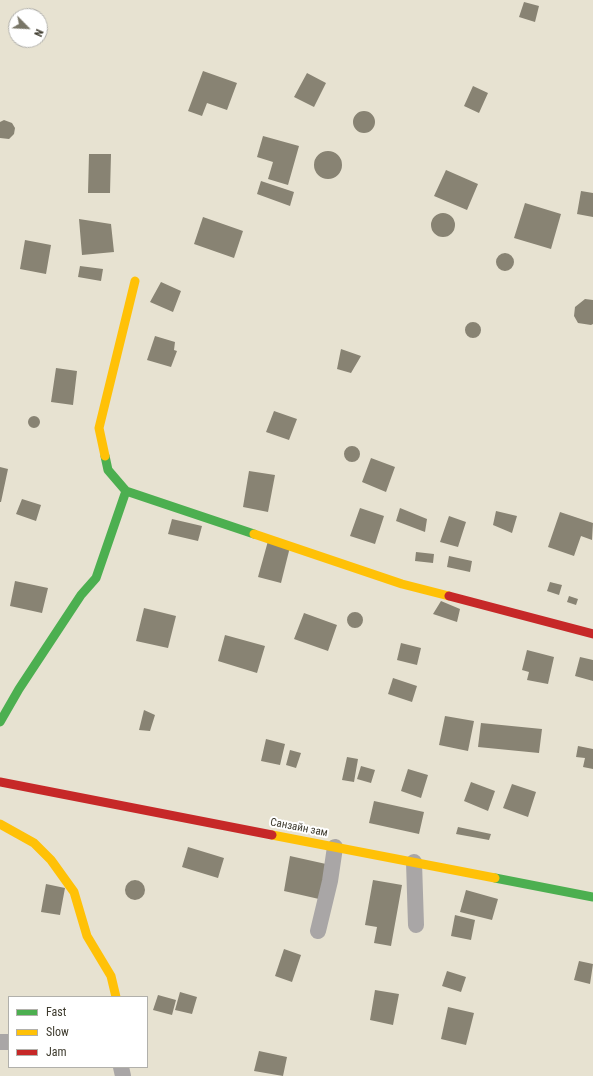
<!DOCTYPE html>
<meta charset="utf-8">
<style>
body{margin:0}
#map{position:relative;width:593px;height:1076px;overflow:hidden;background:#e7e2d1;font-family:"Roboto Condensed",sans-serif}
canvas{display:block}
.legend{position:absolute;left:8px;top:996px;width:140px;height:72px;box-sizing:border-box;background:#fff;border:1px solid #b1b0ab;margin:0;padding:5px 7px;list-style:none;font-size:12px;color:#3d3a2d}
.legend li{display:flex;align-items:center;gap:8px;height:20px}
.legend b{width:20px;border:1px solid #b1b0ab}
.north{position:absolute;left:8px;top:8px;width:40px;height:40px;box-sizing:border-box;background:#fff;border:1px solid #b1b0ab;border-radius:50%;rotate:114deg;font-size:11px;font-weight:700;line-height:16px;text-align:center;color:#3d3a2d}
.north::after{content:'';display:block;margin:auto;width:14px;height:18px;background:#787566;clip-path:polygon(50% 0,100% 100%,50% 72%,0 100%)}
</style>
<div id="map">
<canvas width="593" height="1076"></canvas>
<ul class="legend">
<li><b style="height:5px;background:#4caf50"></b>Fast</li>
<li><b style="height:5px;background:#ffc107"></b>Slow</li>
<li><b style="height:5px;background:#c62828"></b>Jam</li>
</ul>
<div class="north">N</div>
</div>
<script>
const ctx = document.querySelector('canvas').getContext('2d');
ctx.lineJoin = 'round';
function fillPath(path, color) {
  ctx.fillStyle = color;
  ctx.fill(path, 'evenodd');
}
function shape(rows) {
  const path = new Path2D();
  for (const r of rows) {
    if (r.length === 3) {
      path.moveTo(r[0] + r[2], r[1]);
      path.arc(r[0], r[1], r[2], 0, 2 * Math.PI);
      continue;
    }
    path.moveTo(r[0], r[1]);
    for (let i = 2; i < r.length; i += 2) path.lineTo(r[i], r[i + 1]);
  }
  return path;
}
function trace(path, color, width, dash) {
  ctx.strokeStyle = color;
  ctx.lineWidth = width;
  ctx.lineCap = dash ? 'butt' : 'round';
  ctx.setLineDash(dash || []);
  ctx.stroke(path);
}
function label(font, color, halo, rows, align = 'center') {
  ctx.font = font + ' "Roboto Condensed",sans-serif';
  ctx.lineWidth = 4;
  ctx.setLineDash([]);
  ctx.textBaseline = 'middle';
  ctx.strokeStyle = halo;
  ctx.fillStyle = color;
  for (const [text, x, y, turn = 0] of rows) {
    ctx.save();
    ctx.translate(x, y);
    ctx.rotate((+turn || 0) * Math.PI / 180);
    ctx.textAlign = isNaN(turn) ? turn : align;
    if (halo) ctx.strokeText(text, 0, 0);
    ctx.fillText(text, 0, 0);
    ctx.restore();
  }
}
fillPath(shape([
 [524,2,539,6,535,22,519,17],
 [203,71,237,83,227,110,207,103,202,116,188,111],
 [307,73,326,83,314,107,294,97],
 [473,86,488,93,479,113,464,106],
 [364,122,11],
 [4,120,12,123,15,128,14,134,9,139,0,138,0,122],
 [263,136,299,146,288,185,268,179,273,162,257,157],
 [328,165,14],
 [89,154,111,154,110,193,88,193],
 [446,170,478,184,467,210,434,196],
 [261,181,294,192,290,206,257,194],
 [581,191,593,193,593,217,577,214],
 [525,203,561,214,551,249,514,238],
 [443,225,12],
 [203,217,243,231,234,258,194,244],
 [79,219,111,224,114,252,82,255],
 [25,240,51,245,46,274,20,269],
 [505,262,9],
 [80,266,103,269,101,281,78,277],
 [161,282,181,291,173,312,150,302],
 [585,299,593,300,593,324,591,325,578,323,574,316,575,307],
 [473,330,8],
 [155,336,175,342,174,350,177,351,171,367,147,360],
 [341,349,361,356,351,373,337,369],
 [56,368,77,371,73,405,51,402],
 [274,411,297,419,289,440,266,432],
 [34,422,6],
 [352,454,8],
 [371,458,395,467,386,492,362,482],
 [0,467,8,469,1,502,0,502],
 [249,471,275,475,268,512,243,507],
 [22,499,41,505,36,521,16,514],
 [360,508,384,516,375,544,350,536],
 [400,508,427,519,425,532,396,521],
 [496,511,517,516,512,533,493,525],
 [560,512,593,523,592,540,581,536,574,556,548,547],
 [449,516,466,522,458,547,440,542],
 [172,519,202,526,198,541,168,534],
 [268,541,290,547,281,583,258,577],
 [416,552,434,554,433,563,415,561],
 [449,556,472,561,470,572,447,567],
 [15,581,48,588,42,613,10,606],
 [550,582,562,585,559,595,547,591],
 [569,596,578,599,576,605,567,602],
 [441,601,460,609,457,622,433,614],
 [144,608,176,616,168,648,136,641],
 [355,620,8],
 [304,613,337,625,328,651,294,639],
 [225,635,265,646,257,673,218,661],
 [401,643,421,648,417,665,397,660],
 [527,650,554,657,548,684,527,680,529,672,522,670],
 [580,657,593,660,593,681,575,676],
 [393,678,417,686,412,702,388,694],
 [144,710,155,715,150,731,139,730],
 [445,716,474,721,468,751,439,745],
 [481,723,542,729,539,753,478,747],
 [266,739,285,744,280,765,261,761],
 [578,746,593,749,593,769,583,767,585,758,576,757],
 [290,750,301,753,296,768,286,765],
 [347,757,358,759,354,782,342,780],
 [361,766,375,770,371,783,357,779],
 [408,769,428,775,421,798,401,791],
 [471,782,495,791,488,811,464,801],
 [512,784,536,792,528,817,503,808],
 [374,801,424,812,419,834,369,823],
 [458,827,491,834,489,840,456,834],
 [188,847,224,858,218,878,182,867],
 [290,856,326,864,319,899,284,891],
 [373,880,402,885,391,946,374,943,377,927,365,925],
 [135,890,10],
 [46,884,65,888,60,915,41,912],
 [466,890,498,899,492,920,460,912],
 [455,915,475,920,471,940,451,936],
 [284,949,301,955,292,982,275,976],
 [579,961,593,964,590,984,574,980],
 [447,971,466,977,461,992,442,986],
 [375,990,399,994,393,1025,370,1020],
 [180,992,197,997,192,1014,175,1010],
 [158,995,176,1000,172,1015,153,1010],
 [448,1007,474,1013,466,1045,441,1039],
 [259,1051,287,1057,283,1076,254,1071]
]), '#888373');
trace(shape([
 [414,862,416,925],
 [318,931,330,881,335,847],
 [0,1042,9,1042],
 [121,1067,123,1076]
]), '#a9a6a6', 16);
trace(shape([
 [105,456,108,470,126,491,254,534],
 [0,722,19,689,81,595,96,578,126,491],
 [495,878,593,897]
]), '#4caf50', 9);
trace(shape([
 [105,456,99,428,135,281],
 [254,534,402,584,449,596],
 [0,824,34,843,51,860,74,892,87,936,111,976,116,997],
 [272,835,495,878]
]), '#ffc107', 9);
trace(shape([
 [449,596,593,634],
 [0,782,272,835]
]), '#c62828', 9);
label('11px', '#3d3a2d', '#fff', [
 ["Санзайн зам",299,828,11]
]);
</script>
